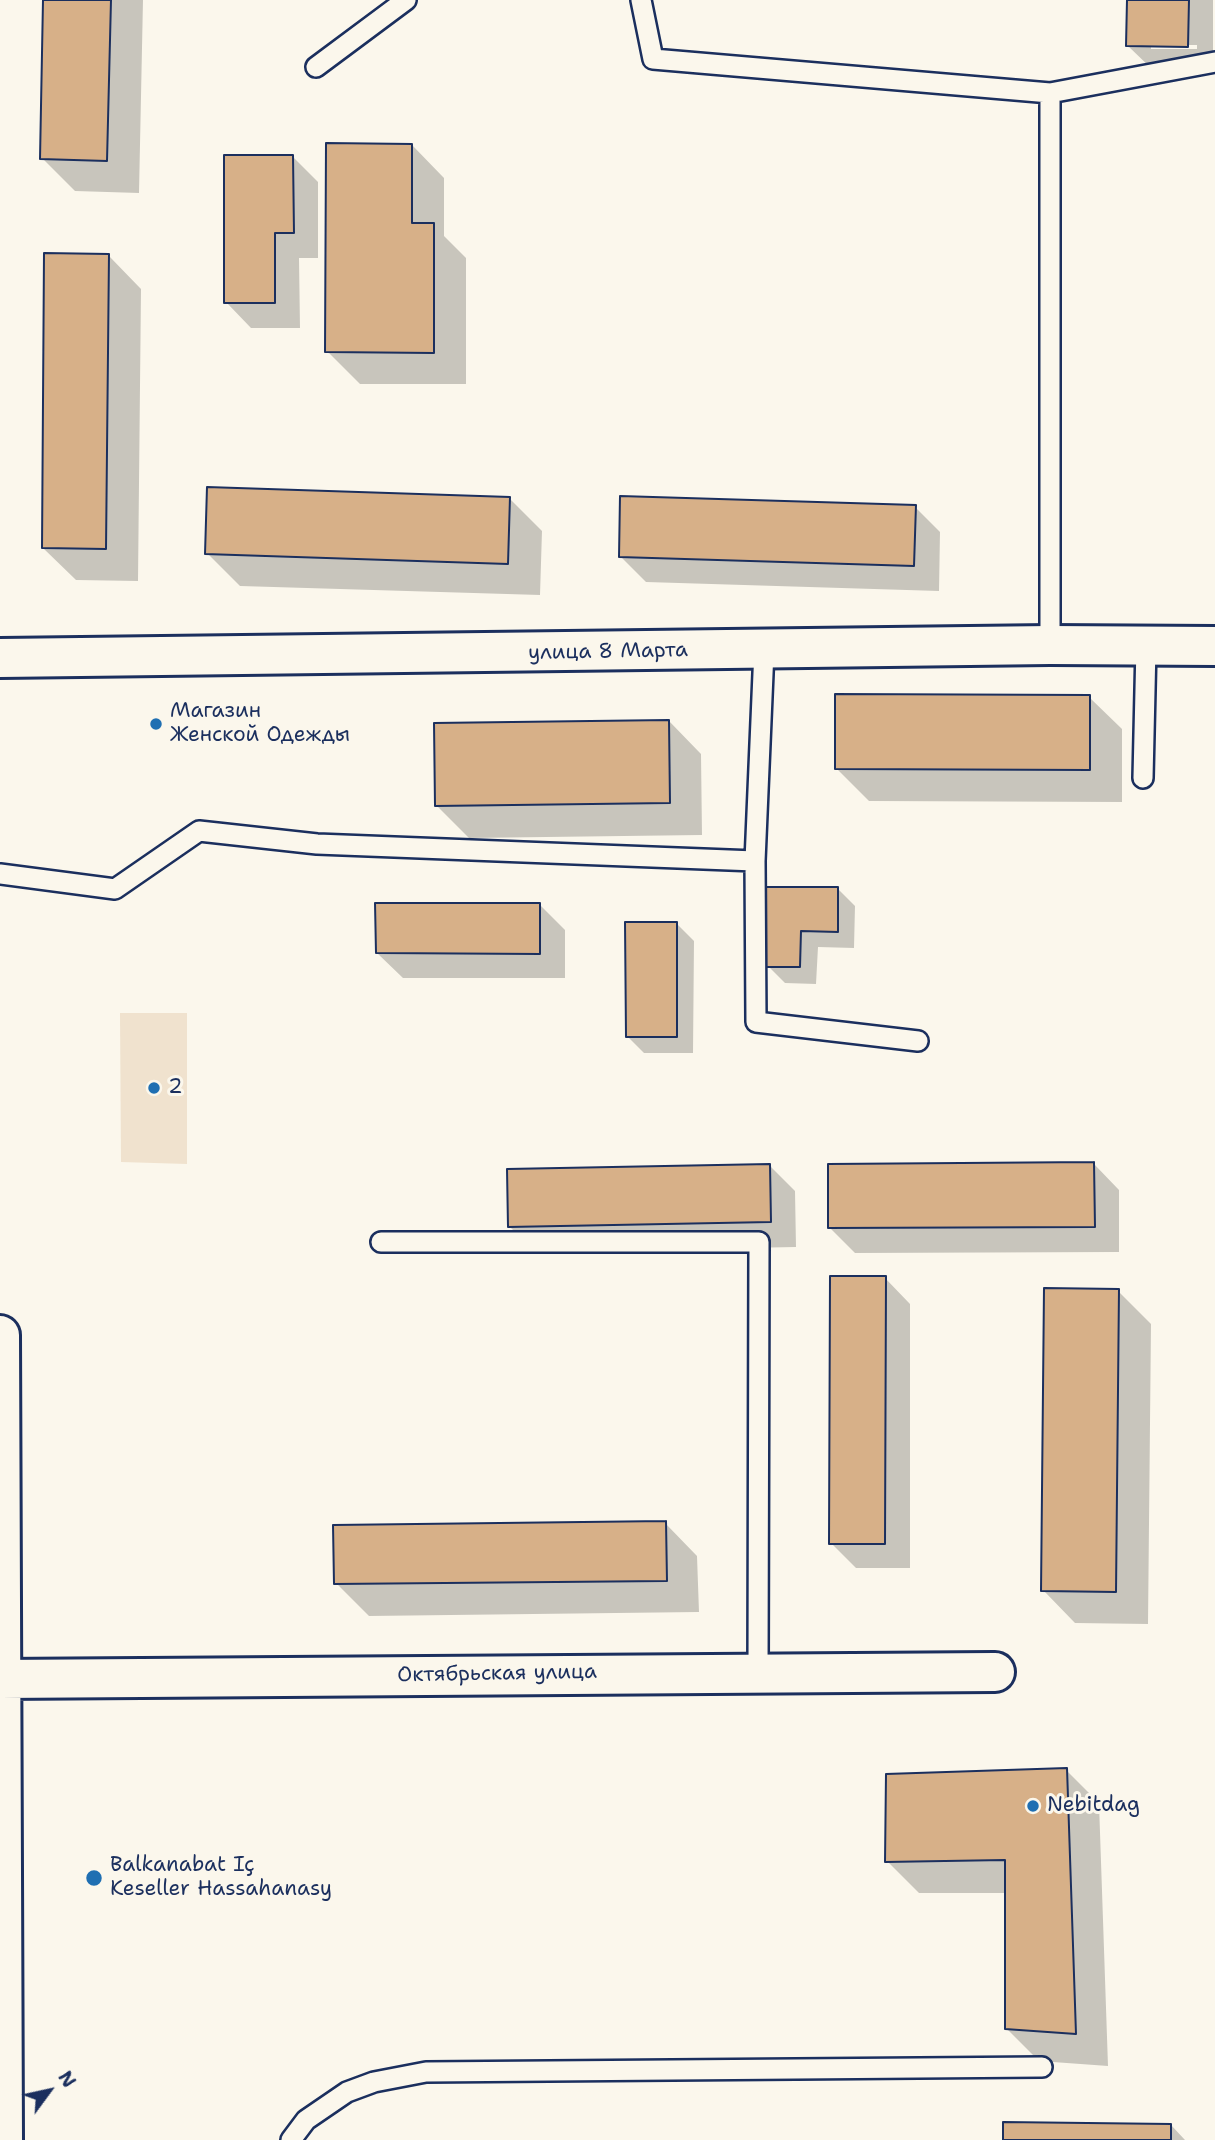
<!DOCTYPE html>
<meta charset="utf-8">
<style>
body{margin:0}
#map{position:relative;width:1215px;height:2140px;overflow:hidden;background:#fbf7ec;font-family:"Shantell Sans",sans-serif}
canvas{display:block}
.north{position:absolute;left:14px;top:2056px;width:70px;height:70px;-webkit-text-stroke:5px #fbf7ec;paint-order:stroke;rotate:57deg;font-size:19px;font-weight:700;line-height:28px;text-align:center;color:#1b2f5e}
.north::after{content:'';display:block;margin:auto;width:24px;height:32px;background:#1b2f5e;clip-path:polygon(50% 0,100% 100%,50% 72%,0 100%)}
</style>
<div id="map">
<canvas width="1215" height="2140"></canvas>
<div class="north">N</div>
</div>
<script>
const ctx = document.querySelector('canvas').getContext('2d');
ctx.lineJoin = 'round';
function fillPath(path, color) {
  ctx.fillStyle = color;
  ctx.fill(path, 'evenodd');
}
function shape(rows) {
  const path = new Path2D();
  for (const r of rows) {
    path.moveTo(r[0], r[1]);
    for (let i = 2; i < r.length; i += 2) path.lineTo(r[i], r[i + 1]);
  }
  return path;
}
function trace(path, color, width, dash) {
  ctx.strokeStyle = color;
  ctx.lineWidth = width;
  ctx.lineCap = dash ? 'butt' : 'round';
  ctx.setLineDash(dash || []);
  ctx.stroke(path);
}
function label(font, color, halo, rows, align = 'center') {
  ctx.font = font + ' "Shantell Sans",sans-serif';
  ctx.lineWidth = 6;
  ctx.setLineDash([]);
  ctx.textBaseline = 'middle';
  ctx.strokeStyle = halo;
  ctx.fillStyle = color;
  for (const [text, x, y, turn = 0] of rows) {
    ctx.save();
    ctx.translate(x, y);
    ctx.rotate((+turn || 0) * Math.PI / 180);
    ctx.textAlign = isNaN(turn) ? turn : align;
    if (halo) ctx.strokeText(text, 0, 0);
    ctx.fillText(text, 0, 0);
    ctx.restore();
  }
}
fillPath(shape([
 [187,1013,187,1164,121,1162,120,1013]
]), '#f0e2ce');
fillPath(shape([
 [45,0,143,0,139,193,75,191,42,158],
 [1129,0,1213,0,1213,72,1154,71,1128,46],
 [1151,45,1197,45,1197,49,1151,49],
 [412,145,444,178,444,236,466,258,466,384,360,384,327,351],
 [293,157,318,182,318,258,299,258,300,328,251,328,226,302],
 [109,256,141,289,138,581,76,580,43,548],
 [509,498,542,531,540,595,240,586,207,553],
 [915,507,940,532,939,591,646,582,621,557],
 [1089,697,1122,729,1122,802,869,801,836,768],
 [669,721,701,754,702,835,469,838,436,805],
 [838,889,855,906,854,948,818,947,816,984,785,983,768,966],
 [540,905,565,930,565,978,403,978,377,953],
 [676,923,694,941,693,1053,644,1053,627,1036],
 [1094,1164,1119,1190,1119,1252,855,1253,830,1228],
 [769,1165,795,1191,796,1247,535,1252,510,1227],
 [885,1278,910,1304,910,1568,856,1568,831,1543],
 [1118,1291,1151,1324,1148,1624,1075,1623,1043,1590],
 [665,1523,697,1556,699,1612,369,1616,336,1583],
 [1066,1770,1099,1803,1108,2066,1039,2061,1007,2029,1007,1893,919,1893,887,1861],
 [1171,2125,1185,2140,1004,2140]
]), '#0003');
const building = shape([
 [43,0,111,0,107,161,40,159,43,0],
 [1127,0,1189,0,1188,47,1126,46,1127,0],
 [326,143,412,144,412,223,434,223,434,353,325,352,326,143],
 [224,155,293,155,294,233,275,233,275,303,224,303,224,155],
 [44,253,109,254,106,549,42,548,44,253],
 [207,487,510,497,508,564,205,554,207,487],
 [620,496,916,505,914,566,619,557,620,496],
 [835,694,1090,695,1090,770,835,769,835,694],
 [669,720,670,803,435,806,434,723,669,720],
 [766,887,838,887,838,932,801,931,800,967,766,967,766,887],
 [375,903,540,903,540,954,376,953,375,903],
 [625,922,677,922,677,1037,626,1037,625,922],
 [1094,1162,1095,1227,828,1228,828,1164,1094,1162],
 [770,1164,771,1222,508,1227,507,1169,770,1164],
 [830,1276,886,1276,885,1544,829,1544,830,1276],
 [1044,1288,1119,1289,1116,1592,1041,1591,1044,1288],
 [666,1521,667,1581,334,1584,333,1525,666,1521],
 [1067,1768,1076,2034,1005,2029,1005,1860,885,1862,886,1774,1067,1768],
 [1003,2122,1171,2124,1171,2140,1003,2140,1003,2122]
]);
fillPath(building, '#d7b088');
trace(building, '#1b2f5e', 2);
const service = shape([
 [641,0,653,59,1050,93],
 [316,67,406,0],
 [1050,645,1050,93,1215,62],
 [1143,778,1146,646],
 [755,861,756,1022,918,1041],
 [0,874,115,889,199,831,317,844,755,861,764,650],
 [381,1242,759,1242,758,1672],
 [291,2140,306,2120,347,2092,374,2082,426,2072,1042,2067]
]);
const minor = shape([
 [0,658,1050,645,1215,646],
 [0,1335,3,2140],
 [0,1679,995,1672]
]);
trace(service, '#1b2f5e', 24);
trace(minor, '#1b2f5e', 44);
trace(service, '#fbf7ec', 19);
trace(minor, '#fbf7ec', 38);
for (const [x, y, r, color] of [
 [156,724,7,"#1f6fb2"],
 [154,1088,7,"#1f6fb2"],
 [1033,1806,7,"#1f6fb2"],
 [94,1878,9,"#1f6fb2"]
]) {
  const dot = new Path2D();
  dot.arc(x, y, r, 0, 2 * Math.PI);
  ctx.fillStyle = color;
  ctx.fill(dot);
  trace(dot, '#fbf7ec', 2.5);
}
label('21px', '#1b2f5e', '#fbf7ec', [
 ["улица 8 Марта",608,652,-1],
 ["Октябрьская улица",497,1674,-1]
]);
label('21px', '#1b2f5e', '#fbf7ec', [
 ["Магазин",170,712],
 ["Женской Одежды",170,736],
 ["2",168,1088],
 ["Nebitdag",1047,1806],
 ["Balkanabat Iç",110,1866],
 ["Keseller Hassahanasy",110,1890]
], 'left');
</script>
